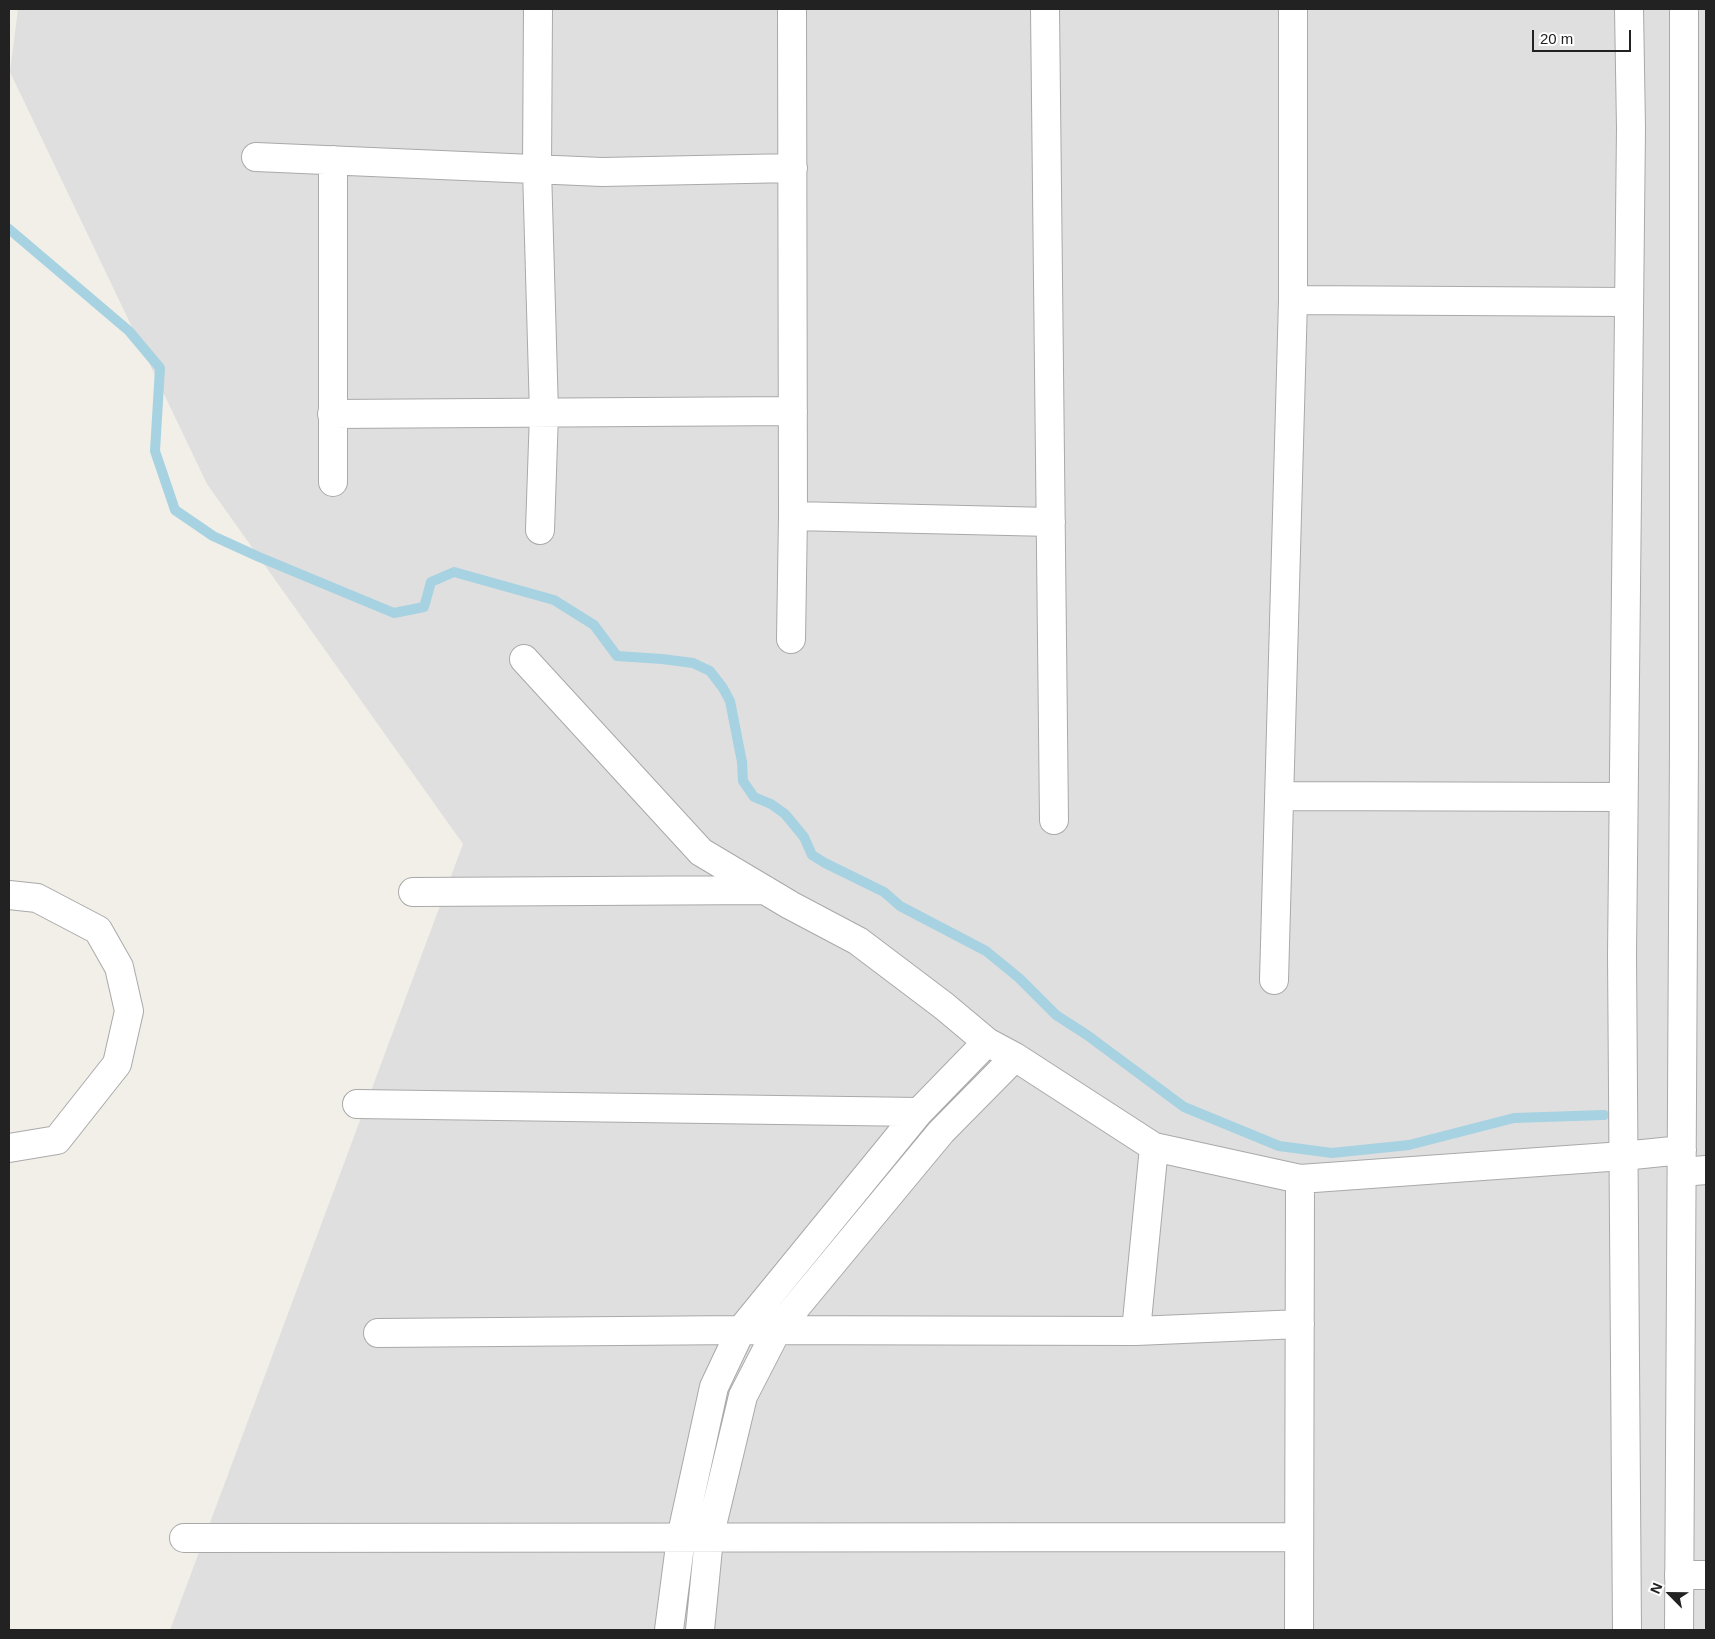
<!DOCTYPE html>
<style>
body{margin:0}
#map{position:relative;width:1715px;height:1639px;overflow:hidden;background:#f2efe8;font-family:Helvetica,sans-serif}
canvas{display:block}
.frame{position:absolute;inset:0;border:10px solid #222;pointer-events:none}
.north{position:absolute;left:1645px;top:1569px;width:50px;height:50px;-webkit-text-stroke:4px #fff;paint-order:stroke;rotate:293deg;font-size:14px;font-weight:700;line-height:20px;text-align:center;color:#222}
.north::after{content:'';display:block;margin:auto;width:18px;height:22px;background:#222;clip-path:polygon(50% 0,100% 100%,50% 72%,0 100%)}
.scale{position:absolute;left:1532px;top:30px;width:99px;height:22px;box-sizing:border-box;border:2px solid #222;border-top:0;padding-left:6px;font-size:15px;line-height:18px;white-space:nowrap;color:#222;-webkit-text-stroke:4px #fff;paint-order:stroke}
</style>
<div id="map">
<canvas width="1715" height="1639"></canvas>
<div class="frame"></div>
<div class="north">N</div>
<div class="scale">20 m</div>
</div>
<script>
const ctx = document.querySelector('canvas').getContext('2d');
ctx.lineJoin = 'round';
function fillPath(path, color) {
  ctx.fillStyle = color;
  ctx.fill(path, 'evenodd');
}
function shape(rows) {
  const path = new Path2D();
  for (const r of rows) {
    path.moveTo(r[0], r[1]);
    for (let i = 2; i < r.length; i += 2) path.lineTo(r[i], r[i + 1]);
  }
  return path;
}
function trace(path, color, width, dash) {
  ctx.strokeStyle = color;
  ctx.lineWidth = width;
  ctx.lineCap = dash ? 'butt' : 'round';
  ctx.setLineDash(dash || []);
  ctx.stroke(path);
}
fillPath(shape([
 [18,9,1706,9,1706,1630,170,1630,463,844,207,484,10,72]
]), '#e0dfdf');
trace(shape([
 [9,229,129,331,160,368,155,451,175,510,213,536,259,557,394,613,424,607,431,582,454,572,554,600,594,625,617,656,662,659,693,663,710,671,723,688,730,701,742,762,743,781,754,797,771,804,785,814,804,837,812,855,825,863,884,892,900,906,986,951,1019,978,1056,1015,1087,1035,1184,1107,1279,1146,1332,1153,1409,1145,1514,1118,1604,1115]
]), '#a7d2e1', 10);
const minor = shape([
 [538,9,537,169,544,413,540,530],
 [1045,9,1054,820],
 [256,157,602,172,793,168],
 [1293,300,1628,302],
 [332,414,793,411],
 [333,482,333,160],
 [793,516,1051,522],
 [791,639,793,516,792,9],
 [524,659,701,852,790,905,858,941,944,1006,987,1042,1015,1057,1154,1147,1300,1179,1623,1156],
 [1279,796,1623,797],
 [413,892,765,890],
 [9,895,37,898,98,930,119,967,129,1011,117,1064,57,1140,9,1148],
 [1274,980,1293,300,1293,9],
 [357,1104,919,1112],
 [1682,1172,1706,1170],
 [1136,1331,1154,1147],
 [378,1333,741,1330,1136,1331,1300,1324],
 [184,1538,1299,1537],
 [1679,1575,1706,1575],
 [669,1630,681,1538,714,1387,741,1330,919,1112,987,1042],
 [700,1630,709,1538,743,1396,777,1330,941,1132,1015,1057],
 [1299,1630,1300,1179]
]);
const tertiary = shape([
 [1623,1156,1682,1150],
 [1627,1630,1622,954,1631,128,1629,9],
 [1679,1630,1684,746,1684,9]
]);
trace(minor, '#a9a9a9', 30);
trace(tertiary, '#a9a9a9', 30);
trace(minor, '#fff', 28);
trace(tertiary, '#fff', 28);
</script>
